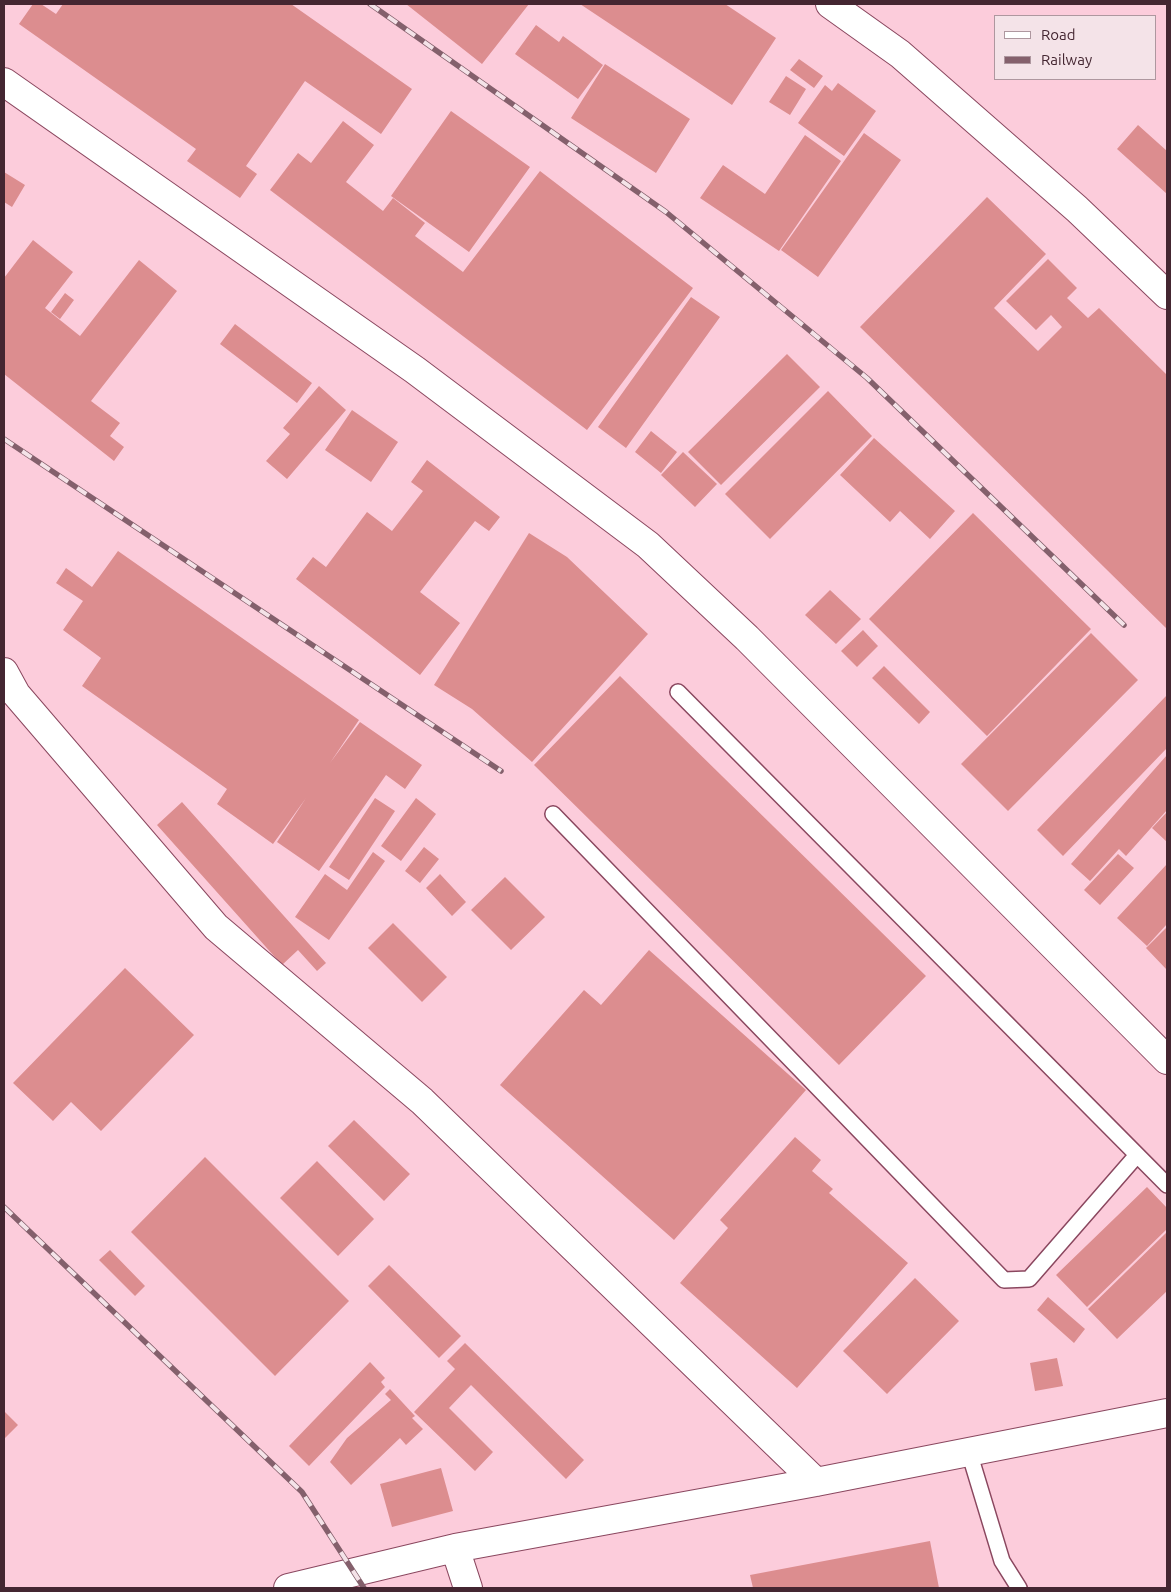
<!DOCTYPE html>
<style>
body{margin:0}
#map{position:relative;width:1171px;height:1592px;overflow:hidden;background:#fcccdb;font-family:Ubuntu,sans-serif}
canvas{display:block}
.frame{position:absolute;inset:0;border:5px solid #442631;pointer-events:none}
.legend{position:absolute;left:994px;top:15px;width:162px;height:65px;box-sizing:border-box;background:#f4e3e8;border:1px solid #ae979f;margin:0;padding:6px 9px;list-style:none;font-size:15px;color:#442631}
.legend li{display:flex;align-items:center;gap:10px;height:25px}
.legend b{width:25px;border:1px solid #ae979f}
</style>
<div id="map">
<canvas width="1171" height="1592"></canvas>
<div class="frame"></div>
<ul class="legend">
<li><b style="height:6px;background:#fff"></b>Road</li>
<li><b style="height:6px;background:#84606c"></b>Railway</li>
</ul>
</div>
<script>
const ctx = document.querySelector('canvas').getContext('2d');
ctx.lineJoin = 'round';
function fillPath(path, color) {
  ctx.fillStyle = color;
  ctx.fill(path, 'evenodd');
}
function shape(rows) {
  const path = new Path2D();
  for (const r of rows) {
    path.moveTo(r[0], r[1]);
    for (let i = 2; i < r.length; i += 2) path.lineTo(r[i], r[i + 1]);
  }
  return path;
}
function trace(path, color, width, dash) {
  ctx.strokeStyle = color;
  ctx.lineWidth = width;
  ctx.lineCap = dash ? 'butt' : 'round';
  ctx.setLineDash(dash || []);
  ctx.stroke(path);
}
fillPath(shape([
 [33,4,41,4,56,14,63,4,291,4,412,89,381,134,305,81,246,166,257,174,240,198,187,161,196,149,19,24],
 [406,4,529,4,482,64],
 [580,4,725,4,776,38,732,105],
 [536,25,559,42,563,36,603,65,578,99,515,54],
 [799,59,823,76,814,88,790,70],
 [605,64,690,119,656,173,571,118],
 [786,76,806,89,790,115,769,102],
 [838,83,876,111,844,156,798,123,825,85,832,91],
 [451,111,530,167,469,252,391,196],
 [343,121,374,145,346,182,383,211,393,198,425,223,415,236,463,272,540,171,693,288,587,430,270,190,298,153,311,163],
 [1138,125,1167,151,1167,194,1117,149],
 [864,133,901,160,818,277,781,250],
 [805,135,841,161,779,251,700,198,723,165,765,194],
 [4,172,25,185,12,207,4,202],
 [987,197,1046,254,994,308,1038,351,1062,327,1051,315,1036,330,1006,301,1048,259,1077,288,1067,298,1088,318,1099,308,1167,375,1167,629,860,327],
 [33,240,73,272,45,308,80,336,139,260,177,291,91,401,120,423,110,436,124,447,114,461,4,374,4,278],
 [65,293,74,300,60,319,51,312],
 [691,297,720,317,626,448,598,427],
 [235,324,312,383,297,403,220,344],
 [787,354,820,387,721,485,688,452],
 [319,386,346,410,287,479,266,461,290,434,283,428],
 [828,391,872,436,770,539,725,494],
 [352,410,398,442,371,482,325,450],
 [651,431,677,452,661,473,635,452],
 [874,438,955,511,930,539,900,511,890,522,840,475],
 [683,452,717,484,695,507,661,475],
 [427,460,500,517,489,531,475,521,420,592,460,623,420,675,296,579,313,557,326,567,367,512,392,531,423,491,411,482],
 [973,513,1091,629,987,736,869,619],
 [529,533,567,557,648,634,532,762,472,709,434,685],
 [118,551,359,720,330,763,360,722,422,765,405,789,386,775,319,871,277,842,306,798,273,844,217,804,227,789,82,686,101,658,63,630,83,601,56,583,66,568,92,587],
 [830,590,861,619,836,644,805,615],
 [863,630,878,646,857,667,841,651],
 [1091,633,1138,680,1008,811,961,764],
 [884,666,930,712,919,724,872,678],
 [620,676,926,976,839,1065,534,765],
 [1167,695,1167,748,1063,856,1037,830],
 [1167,755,1167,810,1126,856,1119,849,1090,881,1071,864],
 [375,798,395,811,349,880,329,867],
 [416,798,436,814,401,861,381,846],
 [182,802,326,963,317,971,298,950,282,965,157,825],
 [1167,812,1167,842,1152,828],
 [424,847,439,859,420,883,405,871],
 [373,852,385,861,329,940,295,917,325,874,347,890],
 [1118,854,1134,868,1100,905,1084,890],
 [1167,864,1167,924,1147,946,1117,918],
 [440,874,466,902,452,916,426,888],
 [505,877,545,917,511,950,471,910],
 [393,923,447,977,422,1002,368,948],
 [1167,927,1167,970,1146,948],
 [649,950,806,1090,674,1240,500,1085,584,990,601,1005],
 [125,968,194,1035,101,1131,71,1102,53,1121,13,1083],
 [354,1120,410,1174,384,1201,328,1146],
 [795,1137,821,1160,812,1171,833,1189,829,1193,908,1263,797,1388,680,1283,728,1228,720,1220],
 [205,1157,349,1301,275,1376,131,1232],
 [317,1161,374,1219,338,1256,280,1198],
 [1147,1187,1167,1208,1167,1229,1087,1307,1056,1275],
 [1167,1232,1167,1291,1117,1339,1088,1309],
 [110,1250,145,1286,135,1296,99,1260],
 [389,1265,461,1336,439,1358,368,1286],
 [915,1278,959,1321,887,1394,843,1351],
 [1048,1297,1085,1329,1074,1343,1037,1310],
 [465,1343,584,1460,566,1479,471,1385,449,1408,493,1452,475,1471,414,1412,455,1369,447,1361],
 [1057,1358,1063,1386,1035,1391,1030,1363],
 [370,1362,385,1378,381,1382,385,1387,309,1466,289,1446],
 [390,1389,415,1416,412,1418,423,1429,406,1445,400,1438,351,1485,330,1462,347,1438,391,1400,385,1394],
 [4,1411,18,1425,4,1439],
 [441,1468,453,1511,392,1527,380,1484],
 [930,1541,939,1588,753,1588,750,1575]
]), '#dc8d8f');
const lane = shape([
 [678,692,1167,1185],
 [553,814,1004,1280,1029,1279,1137,1155],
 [969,1452,1002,1561,1019,1588]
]);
const street = shape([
 [830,4,900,54,1077,209,1167,295],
 [4,82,415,370,648,545,747,638,1167,1060],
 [4,672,16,694,216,927,422,1101,816,1482],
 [455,1548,468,1588],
 [288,1588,455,1548,816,1482,1167,1413]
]);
trace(lane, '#8a475f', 18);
trace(street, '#8a475f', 30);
trace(lane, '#fff', 15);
trace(street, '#fff', 28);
const rail = shape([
 [370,4,666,212,867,378,1124,625],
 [4,439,501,771],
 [4,1207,302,1492,364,1588]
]);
trace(rail, '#84606c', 5.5);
trace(rail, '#f4e3e8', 4, [11]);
</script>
